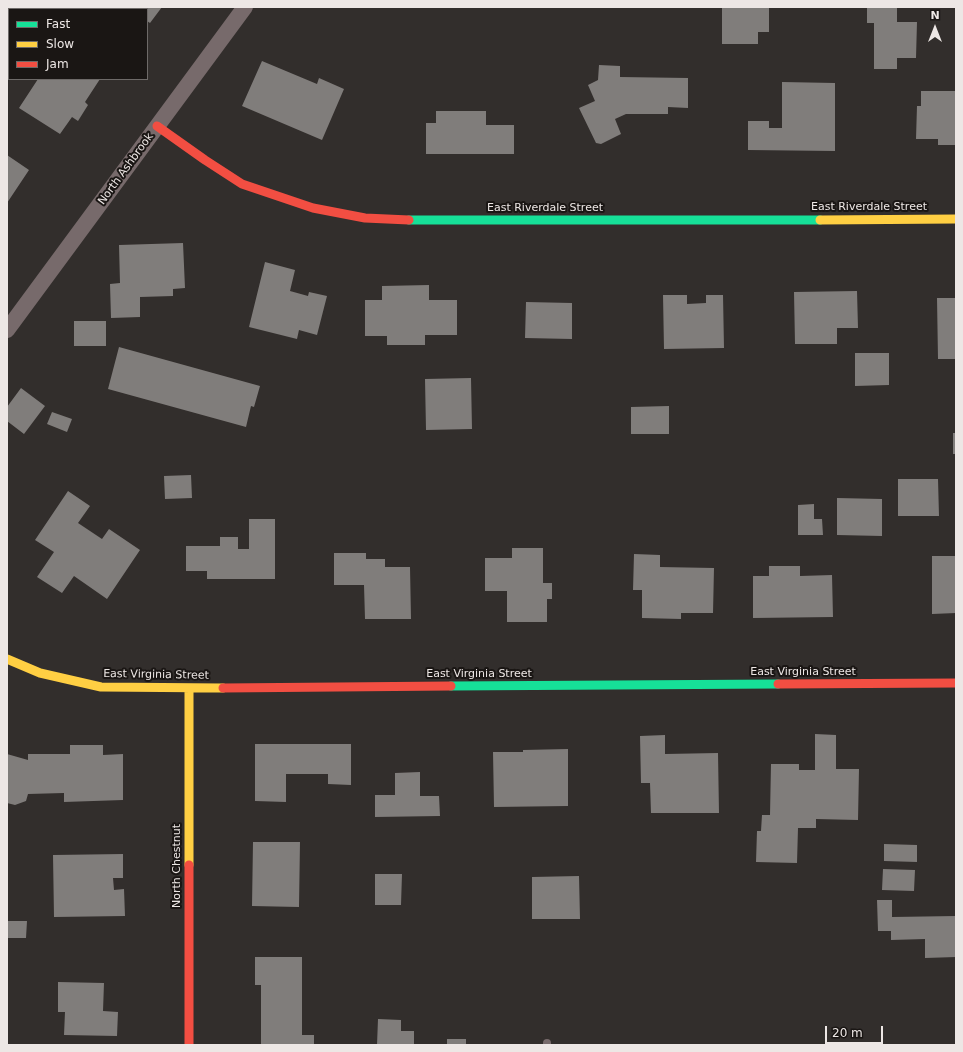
<!DOCTYPE html>
<style>
body{margin:0}
#map{position:relative;width:963px;height:1052px;overflow:hidden;background:#322e2c;font-family:"DejaVu Sans",sans-serif}
canvas{display:block}
.frame{position:absolute;inset:0;border:8px solid #ede7e5;pointer-events:none}
.legend{position:absolute;left:8px;top:8px;width:140px;height:72px;box-sizing:border-box;background:#1a1614;border:1px solid #6e6a68;margin:0;padding:5px 7px;list-style:none;font-size:12px;color:#ede7e5}
.legend li{display:flex;align-items:center;gap:8px;height:20px}
.legend b{width:20px;border:1px solid #6e6a68}
.north{position:absolute;left:915px;top:8px;width:40px;height:40px;-webkit-text-stroke:3px #1a1614;paint-order:stroke;rotate:0deg;font-size:11px;font-weight:700;line-height:16px;text-align:center;color:#ede7e5}
.north::after{content:'';display:block;margin:auto;width:14px;height:18px;background:#ede7e5;clip-path:polygon(50% 0,100% 100%,50% 72%,0 100%)}
.scale{position:absolute;left:825px;top:1026px;width:58px;height:18px;box-sizing:border-box;border:2px solid #ede7e5;border-top:0;padding-left:5px;font-size:12px;line-height:14px;white-space:nowrap;color:#ede7e5;-webkit-text-stroke:3px #1a1614;paint-order:stroke}
</style>
<div id="map">
<canvas width="963" height="1052"></canvas>
<div class="frame"></div>
<ul class="legend">
<li><b style="height:5px;background:#16e098"></b>Fast</li>
<li><b style="height:5px;background:#ffcf43"></b>Slow</li>
<li><b style="height:5px;background:#f24e42"></b>Jam</li>
</ul>
<div class="north">N</div>
<div class="scale">20 m</div>
</div>
<script>
const ctx = document.querySelector('canvas').getContext('2d');
ctx.lineJoin = 'round';
function fillPath(path, color) {
  ctx.fillStyle = color;
  ctx.fill(path, 'evenodd');
}
function shape(rows) {
  const path = new Path2D();
  for (const r of rows) {
    path.moveTo(r[0], r[1]);
    for (let i = 2; i < r.length; i += 2) path.lineTo(r[i], r[i + 1]);
  }
  return path;
}
function trace(path, color, width, dash) {
  ctx.strokeStyle = color;
  ctx.lineWidth = width;
  ctx.lineCap = dash ? 'butt' : 'round';
  ctx.setLineDash(dash || []);
  ctx.stroke(path);
}
function label(font, color, halo, rows, align = 'center') {
  ctx.font = font + ' "DejaVu Sans",sans-serif';
  ctx.lineWidth = 4;
  ctx.setLineDash([]);
  ctx.textBaseline = 'middle';
  ctx.strokeStyle = halo;
  ctx.fillStyle = color;
  for (const [text, x, y, turn = 0] of rows) {
    ctx.save();
    ctx.translate(x, y);
    ctx.rotate((+turn || 0) * Math.PI / 180);
    ctx.textAlign = isNaN(turn) ? turn : align;
    if (halo) ctx.strokeText(text, 0, 0);
    ctx.fillText(text, 0, 0);
    ctx.restore();
  }
}
fillPath(shape([
 [86,7,162,7,150,23,147,21,147,9,88,9],
 [722,7,769,8,769,32,758,32,758,44,722,44],
 [867,7,897,7,897,22,917,22,916,58,897,58,897,69,874,69,874,23,867,23],
 [262,61,317,84,319,78,344,89,322,140,242,106],
 [599,65,620,66,620,77,688,78,688,108,668,107,668,114,626,114,615,119,621,134,601,144,596,143,579,108,595,101,588,85,598,80],
 [38,79,100,79,85,102,88,105,78,121,72,117,60,134,19,108],
 [782,82,835,83,835,151,748,150,748,121,769,121,769,128,782,128],
 [921,91,956,91,956,145,938,145,938,139,916,139,917,106,921,106],
 [436,111,486,111,486,125,514,125,514,154,426,154,426,123,436,123],
 [7,155,29,170,7,203],
 [183,243,185,288,173,289,173,296,140,297,140,317,111,318,110,284,120,283,119,245],
 [265,262,295,270,290,291,308,296,309,292,327,296,317,335,299,330,297,339,249,327],
 [429,285,429,300,457,300,457,335,425,335,425,345,387,345,387,336,365,336,365,300,382,300,382,286],
 [857,291,858,328,837,328,837,344,795,344,794,292],
 [663,295,687,295,687,304,706,303,706,295,723,295,724,348,664,349],
 [937,298,956,298,956,359,938,359],
 [526,302,572,303,572,339,525,338],
 [74,321,106,321,106,346,74,346],
 [119,347,260,386,254,407,251,406,246,427,108,389],
 [855,353,889,353,889,385,855,386],
 [471,378,472,429,426,430,425,379],
 [21,388,45,406,24,434,7,421,7,407],
 [669,406,669,434,631,434,631,407],
 [52,412,72,419,67,432,47,424],
 [953,433,956,433,956,454,953,454],
 [191,475,192,498,165,499,164,476],
 [898,479,938,479,939,516,898,516],
 [68,491,90,506,78,523,102,539,109,529,140,550,107,599,74,576,62,593,37,577,54,552,35,540],
 [837,498,882,499,882,536,837,535],
 [814,504,814,519,822,519,823,535,798,535,798,505],
 [249,519,275,519,275,579,207,579,207,571,186,571,186,546,220,546,220,537,238,537,238,549,249,549],
 [512,548,543,548,543,583,552,583,552,599,547,599,547,622,507,622,507,591,485,591,485,558,512,558],
 [334,553,366,553,366,559,385,559,385,567,410,567,411,619,365,619,364,585,334,585],
 [634,554,660,555,660,567,714,568,713,613,681,613,681,619,642,618,642,590,633,590],
 [932,556,956,556,956,613,932,614],
 [769,566,800,566,800,576,832,575,833,617,753,618,753,576,769,576],
 [815,734,836,735,836,769,859,769,858,820,816,819,816,828,798,828,797,863,756,862,757,831,761,831,762,815,770,815,771,764,799,764,799,770,815,770],
 [665,735,665,754,718,753,719,813,651,813,650,783,641,783,640,736],
 [255,744,351,744,351,785,328,784,328,774,286,774,286,802,255,801],
 [70,745,103,745,103,755,123,754,123,800,64,802,64,793,28,794,26,801,15,805,7,803,7,754,28,760,28,754,70,754],
 [568,749,568,806,494,807,493,752,523,752,523,750],
 [420,772,420,796,439,796,440,816,375,817,375,795,395,795,395,773],
 [253,842,300,842,299,907,252,906],
 [884,844,917,845,917,862,884,861],
 [123,854,123,878,113,878,114,890,124,889,125,916,54,917,53,855],
 [883,869,915,870,914,891,882,890],
 [375,874,402,874,401,905,375,905],
 [579,876,580,919,532,919,532,877],
 [877,900,892,900,892,917,956,916,956,957,925,958,925,939,891,940,891,931,878,931],
 [7,921,27,921,26,938,7,938],
 [255,957,302,957,302,1035,314,1035,314,1045,261,1045,261,985,255,985],
 [58,982,104,983,103,1011,118,1012,117,1036,64,1035,65,1012,58,1012],
 [378,1019,401,1020,401,1031,414,1031,414,1045,377,1045],
 [447,1039,466,1039,466,1045,447,1045]
]), '#807d7b');
trace(shape([
 [547,1043,547,1045]
]), '#776a6b', 8);
trace(shape([
 [7,330,245,7]
]), '#776a6b', 16);
trace(shape([
 [409,220,820,220],
 [451,686,778,684]
]), '#16e098', 9);
trace(shape([
 [820,220,956,219],
 [7,659,40,673,101,687,223,688],
 [189,688,189,865]
]), '#ffcf43', 9);
trace(shape([
 [157,126,205,160,242,184,313,208,365,218,409,220],
 [778,684,956,683],
 [223,688,451,686],
 [189,865,189,1045]
]), '#f24e42', 9);
label('11px', '#ede7e5', '#1a1614', [
 ["North Ashbrook",126,169,-54],
 ["East Riverdale Street",869,207],
 ["East Riverdale Street",545,208],
 ["East Virginia Street",803,672],
 ["East Virginia Street",479,674],
 ["East Virginia Street",156,675,1],
 ["North Chestnut",177,866,-90]
]);
</script>
